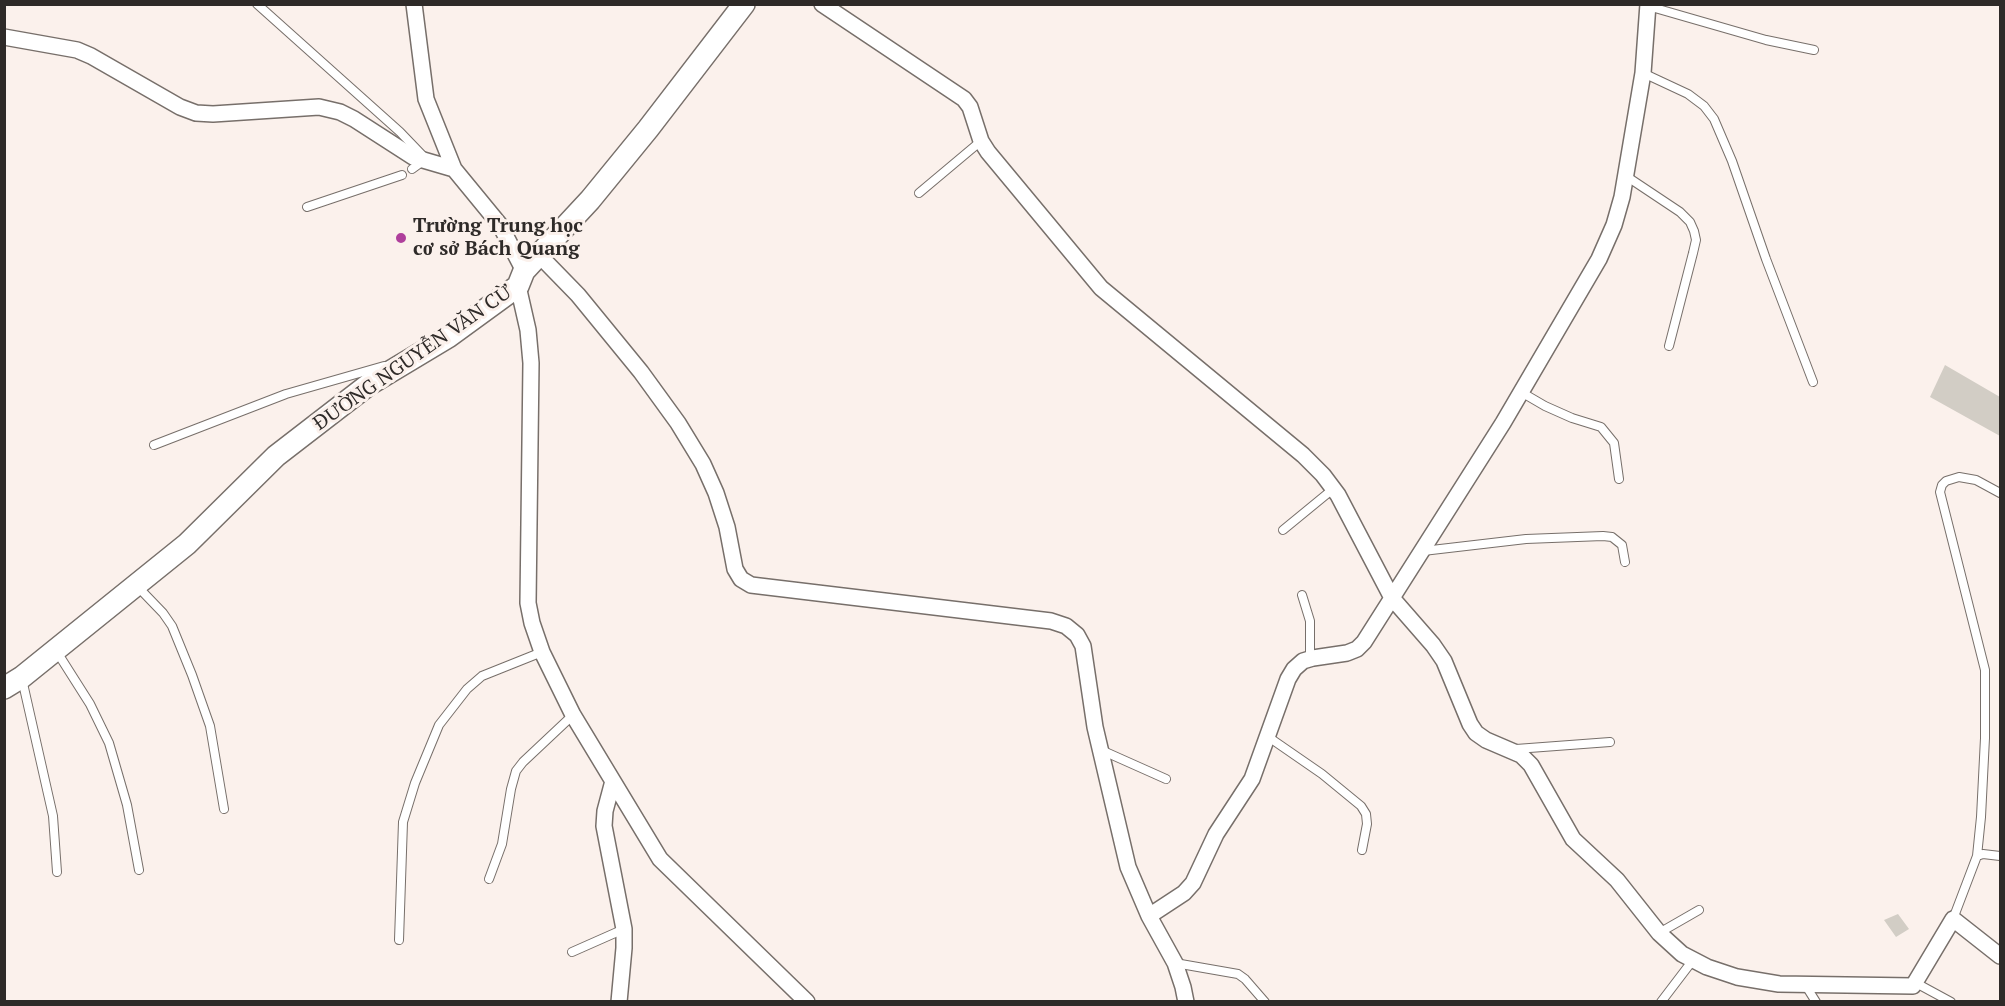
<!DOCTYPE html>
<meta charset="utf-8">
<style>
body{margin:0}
#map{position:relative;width:2005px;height:1006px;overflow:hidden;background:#fbf1ec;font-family:"PT Serif",serif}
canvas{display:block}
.frame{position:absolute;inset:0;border:6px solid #2e2a28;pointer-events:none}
</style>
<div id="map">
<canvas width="2005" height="1006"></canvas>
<div class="frame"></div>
</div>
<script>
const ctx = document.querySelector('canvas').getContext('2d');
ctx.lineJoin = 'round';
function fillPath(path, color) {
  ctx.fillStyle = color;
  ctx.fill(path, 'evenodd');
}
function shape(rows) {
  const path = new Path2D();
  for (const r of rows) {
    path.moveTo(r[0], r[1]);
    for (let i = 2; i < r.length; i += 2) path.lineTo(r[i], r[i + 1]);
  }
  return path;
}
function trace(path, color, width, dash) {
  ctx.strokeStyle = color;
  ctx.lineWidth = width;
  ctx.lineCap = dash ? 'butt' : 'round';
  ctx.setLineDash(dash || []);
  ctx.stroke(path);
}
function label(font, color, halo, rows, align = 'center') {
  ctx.font = font + ' "PT Serif",serif';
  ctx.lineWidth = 6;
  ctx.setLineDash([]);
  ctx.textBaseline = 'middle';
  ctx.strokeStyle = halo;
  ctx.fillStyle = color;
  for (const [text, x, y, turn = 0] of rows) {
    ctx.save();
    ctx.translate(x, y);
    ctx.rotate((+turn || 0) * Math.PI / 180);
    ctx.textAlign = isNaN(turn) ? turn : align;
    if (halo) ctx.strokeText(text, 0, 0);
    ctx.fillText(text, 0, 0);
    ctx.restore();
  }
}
fillPath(shape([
 [1945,365,2000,397,2000,436,1930,397],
 [1898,914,1909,929,1896,937,1884,920]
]), '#d2cdc5');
const lane = shape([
 [257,4,400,132,424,157],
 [1648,6,1766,40,1814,50],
 [1643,73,1688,94,1704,106,1714,119,1732,161,1766,259,1813,382],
 [412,169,423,161],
 [1626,176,1680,212,1690,222,1694,231,1696,240,1693,253,1669,346],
 [919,193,981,141],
 [307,207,402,175],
 [1521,392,1545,406,1572,418,1601,427,1614,443,1619,479],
 [154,445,286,394,384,366],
 [1283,530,1333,489],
 [1423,551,1526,539,1603,536,1612,537,1622,545,1625,562],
 [137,586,163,613,172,626,192,675,210,726,224,809],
 [1302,595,1310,621,1310,659],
 [57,652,90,704,109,743,127,805,139,870],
 [22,679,53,816,57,872],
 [1267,736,1322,774,1361,806,1366,814,1367,824,1362,850],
 [1516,749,1610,742],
 [1101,750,1166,779],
 [1977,856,1983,854,2000,856],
 [489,879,502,844,511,789,516,771,523,762,573,715],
 [1953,919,1977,856,1981,817,1985,738,1985,670,1940,492,1942,485,1946,481,1959,477,1976,480,2000,493],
 [1659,933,1699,910],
 [399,940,403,822,415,783,439,725,467,689,482,676,542,652],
 [572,952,624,929],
 [1175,963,1238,974,1245,979,1265,1002],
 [1916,983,1951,1002],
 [1806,986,1816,1002],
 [1661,1002,1693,960]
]);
const street = shape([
 [414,4,426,99,454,169,500,225,524,271],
 [822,4,964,99,970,107,981,141,988,152,1101,288,1303,455,1323,475,1338,495,1392,598,1433,645,1444,661,1470,724,1476,733,1486,740,1521,755,1531,765,1573,839,1617,880,1659,933,1682,954,1707,967,1737,977,1779,984,1913,986,1953,919,2000,956],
 [4,37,77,50,91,56,180,107,196,113,213,114,319,107,340,112,354,119,413,157,454,169],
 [540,256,578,295,641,372,678,423,703,464,716,493,727,527,735,569,741,579,751,585,1051,621,1066,626,1077,635,1083,646,1095,727,1128,867,1149,916,1175,963,1183,987,1186,1002],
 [518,286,528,330,531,363,528,603,532,623,542,652,573,715,660,859,807,1002],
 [613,781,605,811,604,826,624,929,624,948,619,1002],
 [1149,916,1184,893,1193,883,1216,834,1252,779,1288,679,1294,669,1303,661,1313,658,1347,653,1357,649,1364,642,1503,423,1599,259,1614,225,1622,197,1643,73,1648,4]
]);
const secondary = shape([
 [4,688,22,677,187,544,276,456,368,385,448,337,518,286,524,271,590,200,648,129,744,4]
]);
trace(lane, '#776f6a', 10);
trace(street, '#776f6a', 18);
trace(secondary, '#776f6a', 24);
trace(lane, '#fff', 8);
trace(street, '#fff', 15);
trace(secondary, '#fff', 21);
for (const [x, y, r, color] of [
 [401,238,6,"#af3f9c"]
]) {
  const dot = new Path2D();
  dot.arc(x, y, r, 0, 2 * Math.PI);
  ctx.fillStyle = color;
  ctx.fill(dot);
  trace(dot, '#fbf1ec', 2);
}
label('bold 20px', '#2e2a28', '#fbf1ec', [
 ["Trường Trung học",413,226],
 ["cơ sở Bách Quang",413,249]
], 'left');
label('20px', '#2e2a28', '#fbf1ec', [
 ["ĐƯỜNG NGUYỄN VĂN CỪ",413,358,-35]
]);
</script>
